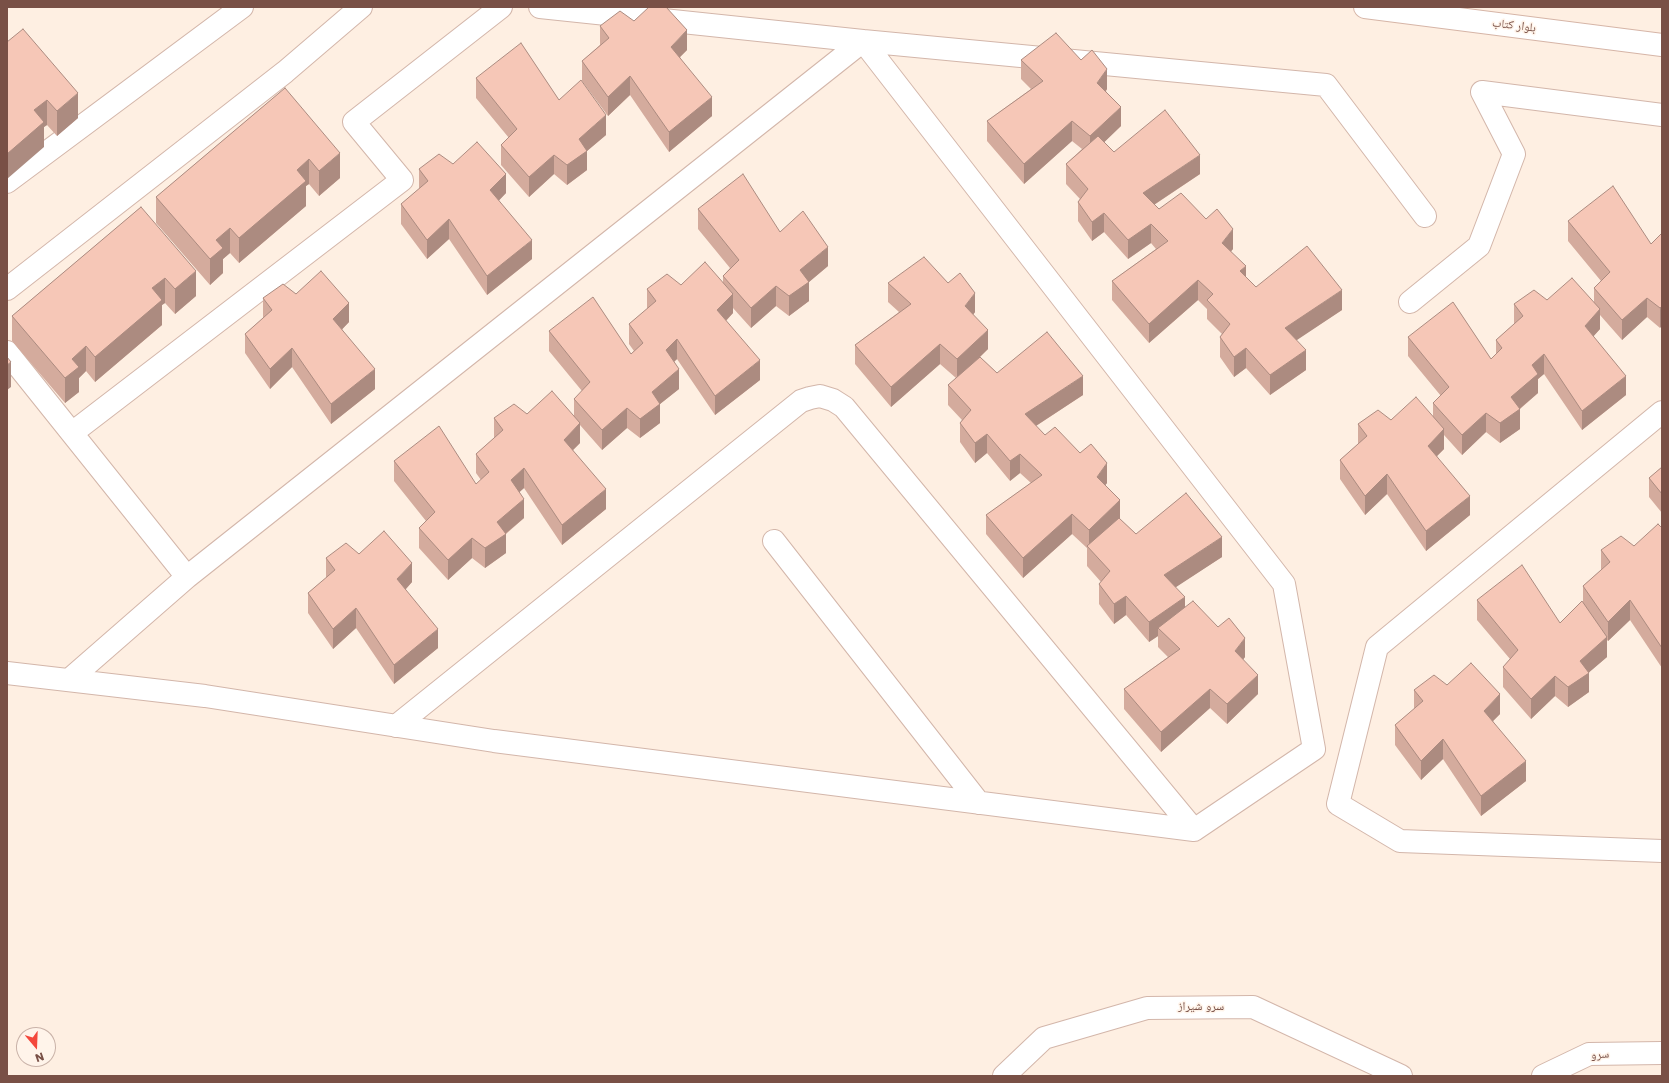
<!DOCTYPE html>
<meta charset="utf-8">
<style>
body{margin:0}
#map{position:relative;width:1669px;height:1083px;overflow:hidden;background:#feefe2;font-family:Poppins,sans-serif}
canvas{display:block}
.frame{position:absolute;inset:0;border:8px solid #795046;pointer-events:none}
.north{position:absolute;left:16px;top:1027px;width:40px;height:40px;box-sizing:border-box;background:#fff4ea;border:1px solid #c9b2a8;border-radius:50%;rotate:161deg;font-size:11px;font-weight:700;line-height:16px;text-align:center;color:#795046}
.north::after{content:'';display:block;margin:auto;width:14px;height:18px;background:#f4483c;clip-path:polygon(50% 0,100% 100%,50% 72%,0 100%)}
</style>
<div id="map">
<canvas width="1669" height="1083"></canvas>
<div class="frame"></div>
<div class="north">N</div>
</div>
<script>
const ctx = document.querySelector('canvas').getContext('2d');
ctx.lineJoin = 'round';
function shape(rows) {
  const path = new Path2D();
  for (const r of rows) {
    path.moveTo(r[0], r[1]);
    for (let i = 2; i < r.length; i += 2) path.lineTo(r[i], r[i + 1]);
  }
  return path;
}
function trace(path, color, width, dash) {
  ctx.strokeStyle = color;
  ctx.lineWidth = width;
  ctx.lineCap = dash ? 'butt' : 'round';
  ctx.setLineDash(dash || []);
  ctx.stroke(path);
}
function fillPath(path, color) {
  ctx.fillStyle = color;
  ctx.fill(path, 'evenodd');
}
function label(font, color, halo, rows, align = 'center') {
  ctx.font = font + ' Poppins,"Noto Naskh Arabic",sans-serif';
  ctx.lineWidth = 3;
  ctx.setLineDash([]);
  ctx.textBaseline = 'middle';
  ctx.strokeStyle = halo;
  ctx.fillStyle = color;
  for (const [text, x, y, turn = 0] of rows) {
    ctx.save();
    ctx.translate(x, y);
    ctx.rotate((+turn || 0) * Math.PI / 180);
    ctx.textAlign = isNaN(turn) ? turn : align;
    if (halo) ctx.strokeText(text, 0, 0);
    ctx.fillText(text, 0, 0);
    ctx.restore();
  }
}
const street = shape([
 [540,7,863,41,1326,85,1425,216],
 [7,182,242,7],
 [7,289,285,72,361,7],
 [1410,302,1479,246,1514,154,1482,92,1662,115],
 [7,352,187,577],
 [1662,412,1377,647,1338,804,1400,841,1662,851],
 [72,433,402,180,354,122,501,7],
 [774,541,979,803],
 [7,673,205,696,494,741,1194,830],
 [69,680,187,577,863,41,1284,584,1314,749,1194,830,844,407,833,400,820,396,810,398,801,401,396,726],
 [1004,1076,1044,1038,1147,1008,1253,1007,1401,1076],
 [1543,1076,1589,1054,1662,1053]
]);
const secondary = shape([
 [1365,7,1662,45]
]);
trace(street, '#d3b6aa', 24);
trace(secondary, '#d6b5a7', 24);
trace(street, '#fff', 22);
trace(secondary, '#fff', 22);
fillPath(shape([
 [634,21,687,50,680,57,712,116,669,152,630,95,608,116,582,81,582,61,600,45,600,26],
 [7,42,78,118,57,136,47,125,44,127,44,147],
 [1021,60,1107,89,1106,91,1121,126,1104,142,1114,152,1200,174,1154,205,1159,209,1233,249,1231,251,1246,277,1256,287,1342,310,1296,340,1306,370,1270,395,1246,368,1234,377,1220,357,1220,337,1222,334,1207,319,1207,309,1198,300,1149,343,1112,300,1112,281,1156,249,1151,243,1128,259,1104,232,1092,241,1078,221,1078,202,1080,199,1066,184,1066,164,1082,149,1072,141,1024,184,987,141,987,121,1031,89,1021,79],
 [476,78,559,100,606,135,587,151,587,170,567,185,554,174,529,197,501,165,501,145,509,138,476,98],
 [285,88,340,178,319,196,309,184,306,186,306,206,239,263,230,253,223,259,223,273,210,285,156,223,156,197],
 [453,164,506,193,498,201,532,259,487,295,449,239,427,259,401,224,401,204,419,189,419,169],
 [141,207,196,296,175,314,165,303,162,305,162,325,95,382,86,371,79,378,79,392,65,403,12,341,12,316],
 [698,209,780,232,828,266,809,282,809,301,789,316,776,306,751,328,733,308,733,313,726,321,760,380,715,415,677,359,674,362,679,389,660,404,660,423,640,438,627,428,602,450,580,425,580,443,573,450,606,509,562,545,524,488,519,492,524,518,506,534,506,553,485,568,472,558,448,580,419,548,419,528,426,521,394,481,394,461,476,484,481,480,476,473,476,454,494,438,494,418,527,414,574,416,574,399,582,391,549,351,549,331,631,354,634,351,629,344,629,324,647,309,647,289,681,285,723,282,723,276,730,268,698,229],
 [1568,221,1651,244,1662,233,1660,328,1647,317,1622,340,1600,315,1600,329,1593,336,1626,395,1582,430,1544,374,1538,379,1538,393,1520,409,1520,429,1500,443,1486,432,1462,455,1444,435,1444,449,1437,456,1470,515,1426,551,1387,494,1365,515,1340,479,1340,460,1358,444,1358,424,1391,420,1433,417,1433,403,1441,396,1408,356,1408,337,1491,359,1496,354,1496,340,1514,324,1514,304,1547,300,1594,302,1594,288,1601,281,1568,241],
 [888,283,975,312,973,315,988,349,980,357,997,373,1083,395,1036,426,1045,435,1107,483,1105,485,1120,519,1136,534,1222,557,1175,587,1185,607,1245,657,1243,659,1258,694,1227,724,1210,708,1161,752,1124,709,1124,689,1168,657,1158,647,1158,636,1149,642,1126,615,1114,624,1099,604,1099,584,1101,582,1087,566,1087,548,1072,534,1023,578,986,534,986,515,1031,483,1020,473,1010,481,987,453,975,463,960,442,960,423,962,420,948,405,948,385,956,378,940,364,891,407,855,364,855,345,899,312,888,302],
 [296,294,349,322,342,329,375,389,331,424,292,367,270,389,245,353,245,334,263,318,263,298],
 [1662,467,1662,513,1649,497,1649,478],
 [1662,528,1662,668,1630,620,1608,641,1607,640,1607,657,1589,672,1589,692,1568,707,1555,696,1531,719,1503,687,1503,667,1510,659,1477,620,1477,600,1560,623,1583,602,1583,586,1601,570,1601,550,1634,546],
 [359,554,412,582,405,590,438,648,394,684,356,628,333,649,308,613,308,593,326,578,326,558],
 [1447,685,1500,714,1493,721,1526,781,1481,816,1443,759,1421,780,1395,745,1395,725,1414,709,1414,690]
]), '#d4ab9d');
fillPath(shape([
 [687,30,687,50,671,66,671,47],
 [1107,69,1107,89,1097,103,1097,83],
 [630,76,630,95,608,116,608,97],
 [78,93,78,118,57,136,57,111],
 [712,97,712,116,669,152,669,132],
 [47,100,47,125,44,127,44,147,7,179,7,154,34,110],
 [1121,107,1121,126,1090,156,1090,136],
 [606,115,606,135,587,151,587,170,567,185,567,165,579,139],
 [1072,121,1072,141,1024,184,1024,164],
 [340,153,340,178,319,196,319,171],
 [554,155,554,174,529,197,529,177],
 [1200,155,1200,174,1143,212,1143,193],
 [309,159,309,184,306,186,306,206,239,263,239,238,297,170],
 [506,174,506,193,490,210,490,190],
 [1104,213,1104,232,1092,241,1092,222],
 [449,219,449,239,427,259,427,240],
 [1151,224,1151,243,1128,259,1128,240],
 [230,228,230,253,223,259,223,273,210,285,210,259,216,240],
 [1233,229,1233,249,1222,262,1222,243],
 [532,240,532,259,487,295,487,276],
 [828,247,828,266,809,282,809,301,789,316,789,296,800,270],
 [1246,266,1246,285,1240,271],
 [196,271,196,296,175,314,175,289],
 [165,278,165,303,162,305,162,325,95,382,95,357,152,288],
 [1198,280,1198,300,1149,343,1149,324],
 [776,286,776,306,751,328,751,308],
 [1342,290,1342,310,1285,348,1285,328],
 [975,293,975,312,965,326,965,306],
 [733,294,733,313,717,330,717,310],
 [1647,298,1647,317,1622,340,1622,320],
 [349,303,349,322,333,339,333,319],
 [1662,306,1662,326,1660,328,1660,308],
 [1600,309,1600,329,1585,346,1585,326],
 [988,330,988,349,957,379,957,359],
 [677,339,677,359,666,369,666,350],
 [940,344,940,364,891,407,891,387],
 [86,346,86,371,79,378,79,392,65,403,65,378,72,359],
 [292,348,292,367,270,389,270,369],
 [1246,348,1246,368,1234,377,1234,357],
 [1306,350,1306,370,1270,395,1270,375],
 [1544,354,1544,374,1538,379,1538,393,1517,411,1520,409,1520,429,1500,443,1500,423,1511,397,1532,365],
 [760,360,760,380,715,415,715,396],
 [11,362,11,387,7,390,7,365],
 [375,369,375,389,331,424,331,404],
 [679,369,679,389,660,404,660,423,640,438,640,419,652,392],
 [1083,376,1083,395,1025,433,1025,414],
 [1626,376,1626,395,1582,430,1582,411],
 [627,408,627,428,602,450,602,430],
 [1486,413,1486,432,1462,455,1462,435],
 [580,423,580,443,564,459,564,440],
 [1444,429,1444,449,1428,465,1428,446],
 [987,434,987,453,975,463,975,443],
 [1020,454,1020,473,1010,481,1010,461],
 [1107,463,1107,483,1097,496,1097,477],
 [524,468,524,488,511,500,511,480],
 [1387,474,1387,494,1365,515,1365,496],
 [606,489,606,509,562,545,562,525],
 [1470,496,1470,515,1426,551,1426,531],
 [524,499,524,518,505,534,506,534,506,553,485,568,485,548,497,522],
 [1120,500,1120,520,1089,549,1089,530],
 [1072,514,1072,534,1023,578,1023,558],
 [1222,537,1222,557,1164,595,1164,575],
 [472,538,472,558,448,580,448,560],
 [412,563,412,582,397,599,397,579],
 [1126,596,1126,615,1114,624,1114,604],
 [1185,597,1185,617,1158,628,1158,636,1149,642,1149,622],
 [1630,600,1630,620,1608,641,1608,622],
 [356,608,356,628,333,649,333,629],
 [438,629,438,648,394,684,394,665],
 [1607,637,1607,657,1586,675,1589,673,1589,692,1568,707,1568,687,1580,661],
 [1245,638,1245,657,1235,671,1235,651],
 [1258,675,1258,694,1227,724,1227,704],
 [1555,676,1555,696,1531,719,1531,699],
 [1210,689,1210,708,1161,752,1161,732],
 [1500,694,1500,714,1484,730,1484,711],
 [1443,739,1443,759,1421,780,1421,761],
 [1526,761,1526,781,1481,816,1481,796]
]), '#ac8b80');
const building = shape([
 [649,7,666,7,687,30,671,47,712,97,669,132,630,76,608,97,582,61,609,38,600,26,620,11,634,21,649,7],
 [23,29,78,93,57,111,47,100,34,110,44,122,7,154,7,42,23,29],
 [1056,33,1081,60,1092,50,1107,69,1097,83,1121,107,1090,136,1072,121,1024,164,987,121,1043,81,1021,60,1056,33],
 [521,43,559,100,581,80,606,115,579,139,587,151,567,165,554,155,529,177,501,145,517,129,476,78,521,43],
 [285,88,340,153,319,171,309,159,297,170,306,181,239,238,230,228,216,240,223,248,210,259,156,197,285,88],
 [1165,110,1200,155,1143,193,1159,209,1181,193,1206,219,1217,209,1233,229,1222,243,1246,266,1240,271,1256,287,1307,246,1342,290,1285,328,1306,350,1270,375,1246,348,1234,357,1220,337,1230,324,1207,300,1213,294,1198,280,1149,324,1112,281,1168,241,1151,224,1128,240,1104,213,1092,222,1078,202,1088,189,1066,164,1098,136,1114,152,1165,110],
 [477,142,506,174,490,190,532,240,487,276,449,219,427,240,401,204,428,181,419,169,439,154,453,164,477,142],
 [743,174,780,232,803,211,828,247,800,270,809,282,789,296,776,286,751,308,723,276,739,260,698,209,743,174],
 [1613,186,1651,244,1662,233,1662,306,1660,308,1647,298,1622,320,1594,288,1610,272,1568,221,1613,186],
 [141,207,196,271,175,289,165,278,152,288,162,300,95,357,86,346,72,359,79,367,65,378,12,316,141,207],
 [924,257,948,283,960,273,975,293,965,306,988,330,957,359,940,344,891,387,855,345,911,304,888,283,924,257],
 [705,262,733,294,717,310,760,360,715,396,677,339,666,350,679,369,652,392,660,404,640,419,627,408,602,430,574,399,590,382,549,331,593,297,631,354,643,343,629,324,656,301,647,289,667,274,681,285,705,262],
 [321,271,349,303,333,319,375,369,331,404,292,348,270,369,245,334,272,310,263,298,283,284,296,294,321,271],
 [1572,278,1600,309,1585,326,1626,376,1582,411,1544,354,1532,365,1538,374,1511,397,1520,409,1500,423,1486,413,1462,435,1433,403,1449,387,1408,337,1453,302,1491,359,1502,348,1496,340,1523,316,1514,304,1534,290,1547,300,1572,278],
 [1047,332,1083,376,1025,414,1045,435,1055,427,1080,453,1091,444,1107,463,1097,477,1120,500,1089,530,1072,514,1023,558,986,515,1042,475,1020,454,1010,461,987,434,975,443,960,423,971,410,948,385,980,357,997,373,1047,332],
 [7,357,11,362,7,365,7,357],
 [552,391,580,423,564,440,606,489,562,525,524,468,511,480,524,499,497,522,506,534,485,548,472,538,448,560,419,528,435,512,394,461,439,426,476,484,489,472,476,454,503,430,494,418,514,404,527,414,552,391],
 [1416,397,1444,429,1428,446,1470,496,1426,531,1387,474,1365,496,1340,460,1367,436,1358,424,1378,410,1391,420,1416,397],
 [1662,467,1662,494,1649,478,1662,467],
 [1186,493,1222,537,1164,575,1185,597,1149,622,1126,596,1114,604,1099,584,1110,571,1087,546,1119,518,1136,534,1186,493],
 [1658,524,1662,528,1662,648,1630,600,1608,622,1583,586,1610,562,1601,550,1621,536,1634,546,1658,524],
 [384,531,412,563,397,579,438,629,394,665,356,608,333,629,308,593,335,570,326,558,346,543,359,554,384,531],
 [1522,565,1560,623,1582,601,1607,637,1580,661,1589,673,1568,687,1555,676,1531,699,1503,667,1518,650,1477,600,1522,565],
 [1193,601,1218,627,1229,618,1245,638,1235,651,1258,675,1227,704,1210,689,1161,732,1124,689,1180,649,1158,628,1193,601],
 [1471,663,1500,694,1484,711,1526,761,1481,796,1443,739,1421,761,1395,725,1423,701,1414,690,1434,675,1447,685,1471,663]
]);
fillPath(building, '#f6c7b7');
trace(building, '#ac8b80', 1);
label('12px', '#795046', '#fff4ea', [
 ["بلوار کتاب",1514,26,7],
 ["سرو شیراز",1201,1007],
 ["سرو",1600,1055,-4]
]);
</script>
